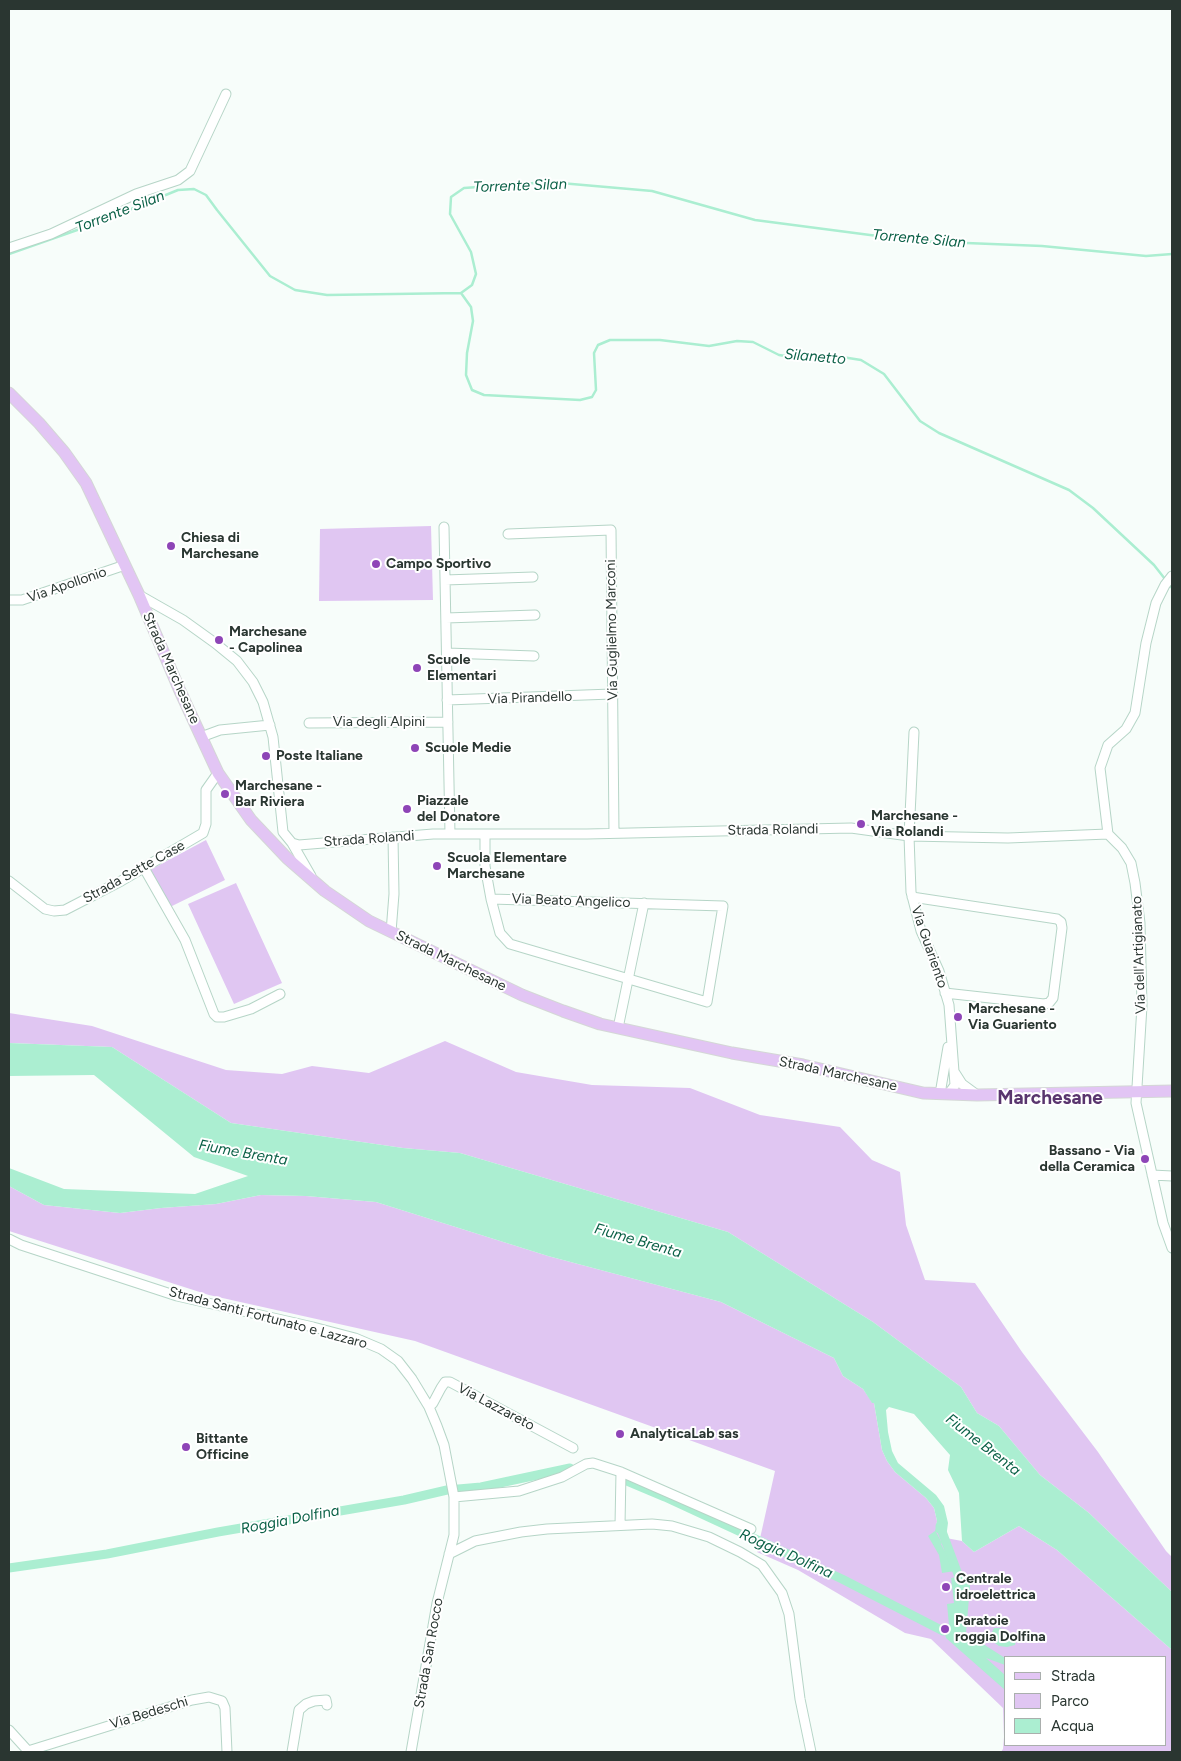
<!DOCTYPE html>
<style>
body{margin:0}
#map{position:relative;width:1181px;height:1761px;overflow:hidden;background:#f7fdfa;font-family:Figtree,sans-serif}
canvas{display:block}
.frame{position:absolute;inset:0;border:10px solid #2a3631;pointer-events:none}
.legend{position:absolute;left:1004px;top:1656px;width:162px;height:90px;box-sizing:border-box;background:#fff;border:1px solid #aaafad;margin:0;padding:6px 9px;list-style:none;font-size:15px;color:#2a3631}
.legend li{display:flex;align-items:center;gap:10px;height:25px}
.legend b{width:25px;border:1px solid #aaafad}
</style>
<div id="map">
<canvas width="1181" height="1761"></canvas>
<div class="frame"></div>
<ul class="legend">
<li><b style="height:6px;background:#e2c5f4"></b>Strada</li>
<li><b style="height:14px;background:#e0c6f2"></b>Parco</li>
<li><b style="height:14px;background:#abeed1"></b>Acqua</li>
</ul>
</div>
<script>
const ctx = document.querySelector('canvas').getContext('2d');
ctx.lineJoin = 'round';
function fillPath(path, color) {
  ctx.fillStyle = color;
  ctx.fill(path, 'evenodd');
}
function shape(rows) {
  const path = new Path2D();
  for (const r of rows) {
    path.moveTo(r[0], r[1]);
    for (let i = 2; i < r.length; i += 2) path.lineTo(r[i], r[i + 1]);
  }
  return path;
}
function trace(path, color, width, dash) {
  ctx.strokeStyle = color;
  ctx.lineWidth = width;
  ctx.lineCap = dash ? 'butt' : 'round';
  ctx.setLineDash(dash || []);
  ctx.stroke(path);
}
function label(font, color, halo, rows, align = 'center') {
  ctx.font = font + ' Figtree,sans-serif';
  ctx.lineWidth = 4;
  ctx.setLineDash([]);
  ctx.textBaseline = 'middle';
  ctx.strokeStyle = halo;
  ctx.fillStyle = color;
  for (const [text, x, y, turn = 0] of rows) {
    ctx.save();
    ctx.translate(x, y);
    ctx.rotate((+turn || 0) * Math.PI / 180);
    ctx.textAlign = isNaN(turn) ? turn : align;
    if (halo) ctx.strokeText(text, 0, 0);
    ctx.fillText(text, 0, 0);
    ctx.restore();
  }
}
fillPath(shape([
 [431,526,433,600,319,601,320,529],
 [206,840,225,880,170,907,150,870],
 [236,883,282,983,234,1004,188,904],
 [9,1013,92,1026,226,1070,282,1074,312,1066,369,1073,445,1041,516,1072,592,1085,690,1088,760,1115,840,1127,872,1160,900,1172,906,1225,925,1280,975,1283,1022,1352,1098,1452,1166,1551,1172,1557,1172,1592,1089,1513,1040,1475,999,1426,977,1413,961,1387,873,1322,728,1232,460,1153,403,1148,231,1123,112,1047,9,1043],
 [9,1186,44,1205,120,1213,161,1208,216,1204,261,1195,306,1196,376,1202,548,1256,721,1302,834,1358,843,1376,863,1389,872,1402,874,1403,882,1450,887,1461,895,1472,926,1498,934,1508,937,1521,936,1531,946,1538,962,1541,974,1552,1019,1526,1057,1550,1172,1650,1172,1752,1001,1752,1003,1749,1004,1737,1003,1708,931,1639,905,1633,798,1570,757,1552,775,1471,415,1341,209,1295,9,1231],
 [1005,1657,1165,1657,1165,1745,1005,1745]
]), '#e0c6f2');
fillPath(shape([
 [9,1043,112,1047,231,1123,403,1148,460,1153,728,1232,873,1322,961,1387,977,1413,999,1426,1040,1475,1089,1513,1172,1592,1172,1650,1057,1550,1019,1526,974,1552,962,1541,959,1493,948,1470,950,1455,914,1414,889,1407,886,1410,888,1432,892,1451,898,1463,936,1495,944,1506,948,1523,946,1538,936,1532,942,1543,941,1544,944,1550,953,1556,952,1559,955,1571,942,1573,939,1555,928,1536,935,1531,937,1521,934,1508,926,1498,895,1472,887,1461,882,1450,874,1403,872,1403,863,1389,843,1376,834,1358,721,1302,548,1256,376,1202,306,1196,261,1195,216,1204,161,1208,120,1213,44,1205,9,1186,9,1168,64,1189,195,1194,248,1176,194,1157,94,1075,9,1076],
 [956,1577,960,1580,969,1581,970,1586,966,1633,1005,1658,1005,1665,986,1658,1005,1675,1005,1690,946,1638,945,1634,949,1625,947,1604,954,1603,951,1578],
 [994,1628,1000,1628,1013,1635,1016,1640,1015,1645,1007,1647,999,1646,992,1641,990,1636]
]), '#abeed1');
trace(shape([
 [9,254,97,223,178,190,194,189,206,195,217,210,270,276,295,290,327,295,461,293,472,285,476,274,471,252,450,214,451,197,464,188,549,182,652,191,755,220,916,241,1042,246,1146,256,1172,254],
 [461,293,471,307,473,321,467,353,466,375,472,390,484,395,580,400,592,397,596,390,594,353,598,345,610,340,660,340,709,346,737,341,753,342,779,355,798,358,842,357,861,360,884,374,920,421,939,433,1069,490,1093,508,1154,565,1172,588]
]), '#abeed1', 2.5);
trace(shape([
 [627,1481,665,1497,842,1579,943,1631],
 [940,1526,959,1577,958,1589],
 [9,1568,107,1554,218,1532,404,1500,447,1490,481,1487,570,1468]
]), '#abeed1', 9);
const minor = shape([
 [9,248,51,234,136,194,178,180,190,171,226,94],
 [444,527,450,834],
 [508,534,611,530,614,833],
 [1172,576,1165,585,1156,603,1146,643,1135,713,1126,729,1108,745,1100,768,1108,834,1122,848,1131,863,1135,883,1140,923,1142,1006,1136,1103,1163,1223,1172,1248],
 [445,580,533,577],
 [139,595,183,620,215,643,237,661,253,682,263,702,273,737,283,832,292,843,299,845,433,834,587,834,851,828,909,836,1008,838,1108,834],
 [9,600,22,600,125,565],
 [446,618,535,615],
 [447,653,534,656],
 [447,700,612,694],
 [309,723,448,722],
 [914,732,909,836,911,892,921,931,939,971,949,1005,955,1085,950,1092,946,1094],
 [201,737,220,730,270,725],
 [485,834,485,866,491,899,500,933,510,944,707,1002,723,906,491,899],
 [292,843,311,876],
 [144,868,185,940,214,1014,217,1017,224,1017,251,1009,280,994],
 [9,881,45,909,54,911,65,910,121,881,203,833,206,824,206,790,218,773],
 [912,897,1057,919,1061,922,1062,928,1053,998,1049,1003,1044,1004,945,993],
 [391,932,394,894,393,837],
 [618,1028,644,903],
 [955,1073,962,1084,977,1095],
 [940,1094,948,1047],
 [1152,1175,1172,1176],
 [9,1239,21,1245,177,1296,313,1327,355,1338,381,1349,398,1361,412,1379,429,1407,437,1426,444,1445,454,1497,454,1535,437,1603,411,1752],
 [429,1407,433,1403,441,1388,445,1382,450,1382,573,1448],
 [454,1497,519,1491,562,1477,586,1464,593,1463,621,1472,751,1529],
 [620,1525,621,1472],
 [449,1554,475,1541,521,1532,547,1529,652,1524,672,1526,709,1537,740,1552,762,1565,782,1593,789,1614,800,1699,811,1752],
 [9,1730,29,1752],
 [28,1751,192,1700,209,1697,222,1701,225,1708,227,1752],
 [292,1752,299,1710,306,1704,314,1701,326,1700,327,1705]
]);
const major = shape([
 [9,393,39,423,64,452,86,483,139,595,180,691,218,773,251,820,287,858,325,891,369,921,522,995,563,1011,600,1024,732,1053,803,1065,923,1093,977,1095,1172,1091]
]);
trace(minor, '#b6d5c7', 11);
trace(major, '#d4d7d6', 13);
trace(minor, '#fff', 9);
trace(major, '#e2c5f4', 11);
for (const [x, y, r, color] of [
 [171,546,5,"#8e45b7"],
 [376,564,5,"#8e45b7"],
 [219,640,5,"#8e45b7"],
 [417,668,5,"#8e45b7"],
 [415,748,5,"#8e45b7"],
 [266,756,5,"#8e45b7"],
 [225,794,5,"#8e45b7"],
 [407,809,5,"#8e45b7"],
 [861,824,5,"#8e45b7"],
 [437,866,5,"#8e45b7"],
 [958,1017,5,"#8e45b7"],
 [1145,1159,5,"#8e45b7"],
 [620,1434,5,"#8e45b7"],
 [186,1447,5,"#8e45b7"],
 [946,1587,5,"#8e45b7"],
 [945,1629,5,"#8e45b7"]
]) {
  const dot = new Path2D();
  dot.arc(x, y, r, 0, 2 * Math.PI);
  ctx.fillStyle = color;
  ctx.fill(dot);
  trace(dot, '#fff', 2);
}
label('bold 14px', '#2a3631', '#fff', [
 ["Chiesa di",181,538],
 ["Marchesane",181,554],
 ["Campo Sportivo",386,564],
 ["Marchesane",229,632],
 ["- Capolinea",229,648],
 ["Scuole",427,660],
 ["Elementari",427,676],
 ["Scuole Medie",425,748],
 ["Poste Italiane",276,756],
 ["Marchesane -",235,786],
 ["Bar Riviera",235,802],
 ["Piazzale",417,801],
 ["del Donatore",417,817],
 ["Marchesane -",871,816],
 ["Via Rolandi",871,832],
 ["Scuola Elementare",447,858],
 ["Marchesane",447,874],
 ["Marchesane -",968,1009],
 ["Via Guariento",968,1025],
 ["Bassano - Via",1135,1151,"right"],
 ["della Ceramica",1135,1167,"right"],
 ["AnalyticaLab sas",630,1434],
 ["Bittante",196,1439],
 ["Officine",196,1455],
 ["Centrale",956,1579],
 ["idroelettrica",956,1595],
 ["Paratoie",955,1621],
 ["roggia Dolfina",955,1637]
], 'left');
label('14px', '#2a3631', '#fff', [
 ["Via Apollonio",67,585,-19],
 ["Via Guglielmo Marconi",612,630,-91],
 ["Strada Marchesane",171,668,66],
 ["Via Pirandello",530,698,-2],
 ["Via degli Alpini",379,722],
 ["Strada Rolandi",773,830,-1],
 ["Strada Rolandi",369,839,-4],
 ["Strada Sette Case",134,872,-29],
 ["Via Beato Angelico",571,901,2],
 ["Via Guariento",929,947,71],
 ["Via dell'Artigianato",1139,955,-92],
 ["Strada Marchesane",451,961,26],
 ["Strada Marchesane",838,1074,12],
 ["Strada Santi Fortunato e Lazzaro",268,1318,15],
 ["Via Lazzareto",496,1407,28],
 ["Strada San Rocco",429,1653,-80],
 ["Via Bedeschi",149,1713,-17]
]);
label('italic 15px', '#0b6147', '#fff', [
 ["Torrente Silan",520,186,-2],
 ["Torrente Silan",120,212,-21],
 ["Torrente Silan",919,239,5],
 ["Silanetto",815,357,5],
 ["Fiume Brenta",243,1153,10],
 ["Fiume Brenta",638,1241,16],
 ["Fiume Brenta",983,1445,38],
 ["Roggia Dolfina",290,1520,-11],
 ["Roggia Dolfina",786,1554,24]
]);
label('bold 19px', '#59356e', '#fff', [
 ["Marchesane",1050,1098]
]);
</script>
